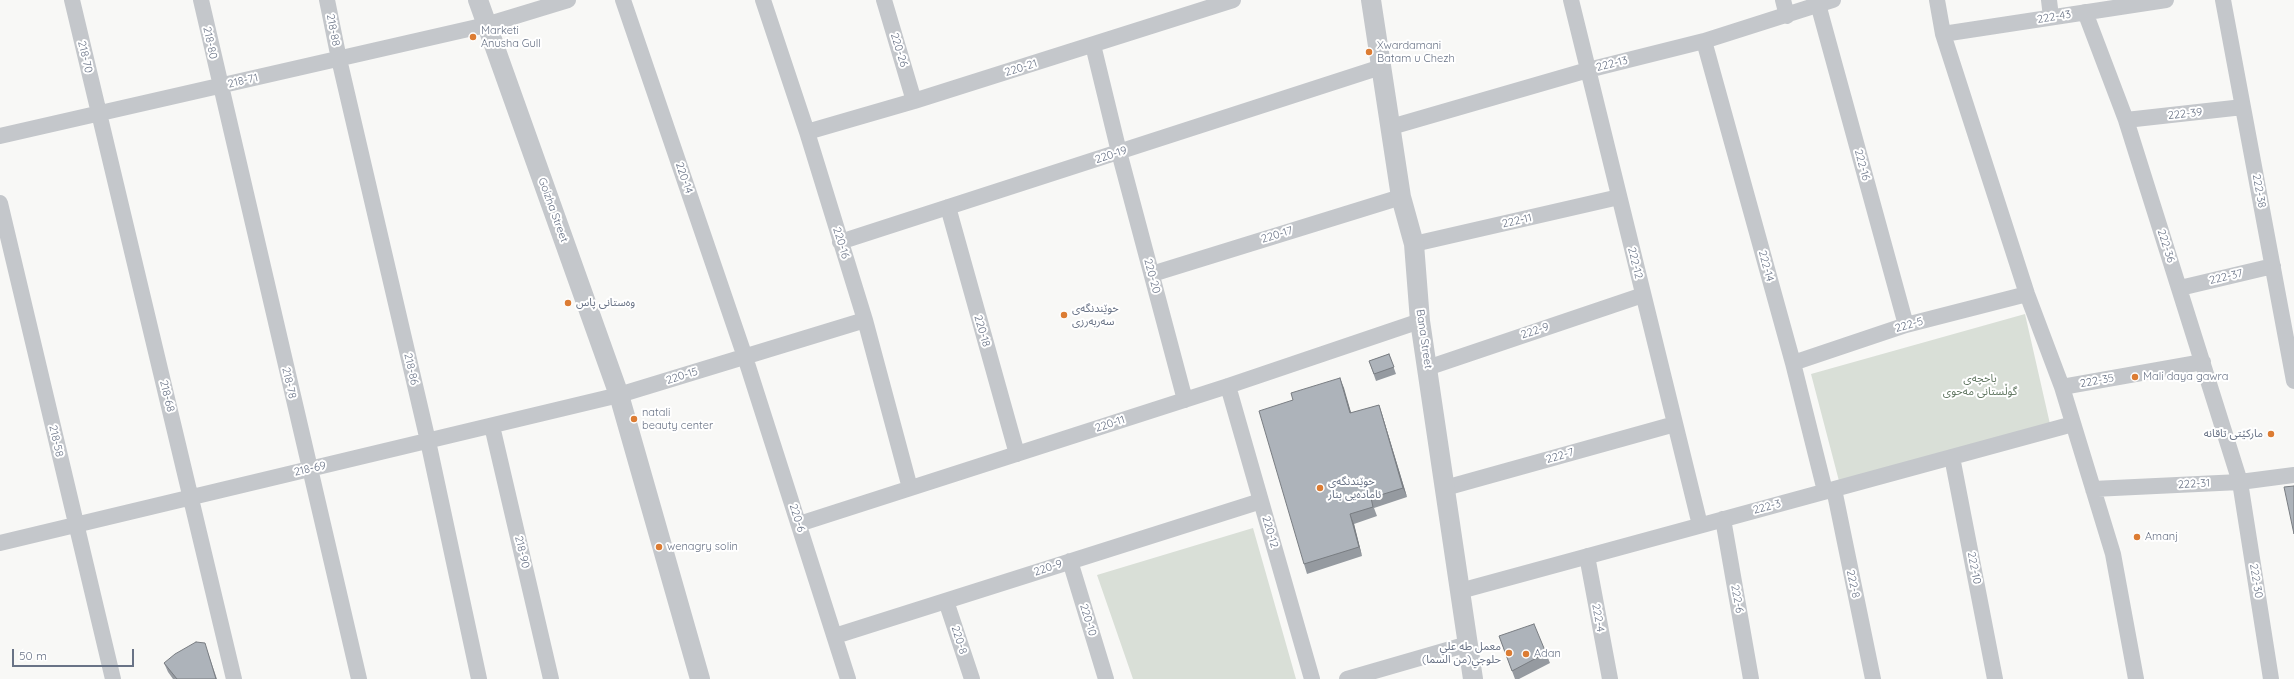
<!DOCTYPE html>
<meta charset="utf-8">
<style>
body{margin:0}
#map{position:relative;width:2294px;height:679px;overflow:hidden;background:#f8f8f6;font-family:Quicksand,sans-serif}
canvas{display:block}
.scale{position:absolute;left:12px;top:649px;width:122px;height:18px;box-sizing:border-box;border:2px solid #697386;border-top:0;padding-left:5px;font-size:12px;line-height:14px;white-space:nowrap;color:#697386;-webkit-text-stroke:3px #fff;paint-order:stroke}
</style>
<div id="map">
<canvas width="2294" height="679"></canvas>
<div class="scale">50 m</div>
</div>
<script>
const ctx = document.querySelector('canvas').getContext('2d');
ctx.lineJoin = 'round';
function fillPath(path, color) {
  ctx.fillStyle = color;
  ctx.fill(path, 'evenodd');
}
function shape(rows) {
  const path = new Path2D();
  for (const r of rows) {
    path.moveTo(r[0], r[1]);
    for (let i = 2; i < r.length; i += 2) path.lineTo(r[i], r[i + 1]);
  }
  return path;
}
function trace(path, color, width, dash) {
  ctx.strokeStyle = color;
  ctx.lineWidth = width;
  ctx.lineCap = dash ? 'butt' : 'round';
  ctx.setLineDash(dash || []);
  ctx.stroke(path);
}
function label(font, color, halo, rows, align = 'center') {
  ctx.font = font + ' Quicksand,"Noto Sans Arabic",sans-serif';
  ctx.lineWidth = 4;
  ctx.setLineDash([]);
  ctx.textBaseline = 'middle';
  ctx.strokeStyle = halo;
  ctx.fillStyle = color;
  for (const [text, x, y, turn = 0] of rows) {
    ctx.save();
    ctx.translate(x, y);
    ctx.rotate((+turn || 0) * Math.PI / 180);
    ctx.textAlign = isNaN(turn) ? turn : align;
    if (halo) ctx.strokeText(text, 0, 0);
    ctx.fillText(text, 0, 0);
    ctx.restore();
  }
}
fillPath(shape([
 [2025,314,2050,424,1839,481,1811,374],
 [1253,528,1296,679,1133,679,1097,575]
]), '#d9dfd7');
trace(shape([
 [72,0,234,679],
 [201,0,359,679],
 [327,0,339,59,428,441,479,679],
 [623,0,745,357,848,679],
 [763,0,807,132,865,320,910,488],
 [884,0,914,101],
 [1571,0,1700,525],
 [1783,0,1787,16],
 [1937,0,1943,34,2027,294,2062,387,2113,554,2136,679],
 [2049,0,2051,17],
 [2223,0,2294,381],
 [1818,4,1906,325],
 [2085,12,2126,120,2240,482,2271,679],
 [1943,34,2166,0],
 [1704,41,1793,363,1825,491],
 [1093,45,1119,152,1185,400],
 [2126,120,2243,107],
 [1391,127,1588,70,1704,41,1833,0],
 [807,132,914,101,1233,0],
 [0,136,486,25,568,0],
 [0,203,113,679],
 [948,207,1017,454],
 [840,242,1381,67],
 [1414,244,1619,197],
 [1152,274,1401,197],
 [2180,288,2273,266],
 [1793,363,1906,325,2027,294],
 [1427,368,1643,295],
 [1228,386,1312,679],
 [2062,387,2203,362],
 [492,426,551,679],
 [1952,457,1995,679],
 [1445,488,1675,424],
 [1834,489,1873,679],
 [2093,489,2240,482,2294,475],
 [1723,519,1751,679],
 [799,524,1228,386,1420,321],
 [0,543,619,395,865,320],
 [1587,556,1610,679],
 [1070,561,1106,679],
 [1460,591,2073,424],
 [946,601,972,679],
 [835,636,1261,501],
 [1347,679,1468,644]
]), '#c4c7cb', 16);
trace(shape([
 [478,0,619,395,700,679],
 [1371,0,1401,197,1414,244,1420,321,1473,679]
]), '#c4c7cb', 20);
fillPath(shape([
 [1389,354,1396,374,1376,381,1369,361],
 [1340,378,1351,413,1379,405,1382,414,1407,497,1374,508,1377,516,1354,524,1362,556,1307,574,1304,564,1293,400],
 [1499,636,1546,653,1550,663,1519,679,1515,679],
 [208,653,217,679,173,679,168,672,164,663]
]), '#959aa0');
fillPath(shape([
 [1340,378,1344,388,1354,423,1350,413],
 [1379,405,1382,414,1407,497,1403,488],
 [1350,514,1354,524,1362,556,1359,547]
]), '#797d82');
const building = shape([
 [1389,354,1394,367,1374,374,1369,361,1389,354],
 [1340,378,1350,413,1379,405,1403,488,1371,498,1373,507,1350,514,1359,547,1304,564,1259,411,1293,400,1291,393,1340,378],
 [2294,486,2294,534,2284,487,2294,486],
 [1534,624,1546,653,1512,671,1499,636,1534,624],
 [196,642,205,643,216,679,177,679,164,663,175,654,196,642]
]);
fillPath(building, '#adb3ba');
trace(building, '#797d82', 1);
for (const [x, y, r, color] of [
 [473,37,4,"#dc7c33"],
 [1369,52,4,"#dc7c33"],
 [568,303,4,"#dc7c33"],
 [1064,315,4,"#dc7c33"],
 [2135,377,4,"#dc7c33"],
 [634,419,4,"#dc7c33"],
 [2271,434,4,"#dc7c33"],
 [1320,488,4,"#dc7c33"],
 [2137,537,4,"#dc7c33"],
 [659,547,4,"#dc7c33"],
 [1509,653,4,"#dc7c33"],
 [1526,654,4,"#dc7c33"]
]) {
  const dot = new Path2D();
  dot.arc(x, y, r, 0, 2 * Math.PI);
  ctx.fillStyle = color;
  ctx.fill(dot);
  trace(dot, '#fff', 1.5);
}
label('11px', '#697386', '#fff', [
 ["222-43",2054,17,-9],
 ["218-88",333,30,79],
 ["218-80",210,43,78],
 ["220-26",899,50,73],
 ["218-70",85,57,77],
 ["222-13",1612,64,-14],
 ["220-21",1021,68,-17],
 ["218-71",243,81,-13],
 ["222-39",2185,114,-6],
 ["220-19",1111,155,-18],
 ["222-16",1862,165,75],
 ["220-14",684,178,71],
 ["222-38",2259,191,80],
 ["Goizha Street",553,210,70],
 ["222-11",1517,221,-13],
 ["220-17",1277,235,-17],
 ["220-16",841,243,73],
 ["222-36",2166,246,72],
 ["222-12",1635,263,76],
 ["222-14",1766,266,75],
 ["220-20",1152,276,75],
 ["222-37",2226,277,-13],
 ["222-5",1909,325,-16],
 ["220-18",982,331,74],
 ["222-9",1535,331,-18],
 ["Bana Street",1424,339,82],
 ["218-86",411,369,77],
 ["220-15",682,376,-17],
 ["222-35",2097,381,-10],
 ["218-78",289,383,77],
 ["218-68",167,396,76],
 ["220-11",1110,424,-18],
 ["218-58",56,441,77],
 ["222-7",1560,456,-16],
 ["218-69",310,469,-13],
 ["222-31",2194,484,-3],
 ["222-3",1767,507,-15],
 ["220-6",797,518,72],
 ["220-12",1270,532,74],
 ["218-90",522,552,77],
 ["220-9",1048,568,-18],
 ["222-10",1974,568,79],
 ["222-30",2256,581,81],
 ["222-8",1853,584,78],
 ["222-6",1737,599,80],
 ["222-4",1598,618,80],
 ["220-10",1088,620,73],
 ["220-8",959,640,72]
]);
label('11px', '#697386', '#fff', [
 ["Marketi",481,31],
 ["Anusha Gull",481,44],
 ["Xwardamani",1377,46],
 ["Batam u Chezh",1377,59],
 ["وەستانی پاس",576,303],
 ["خوێندنگەی",1072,309],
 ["سەربەرزی",1072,322],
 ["Mali daya gawra",2143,377],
 ["natali",642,413],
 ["beauty center",642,426],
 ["مارکێتی تاقانە",2263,434,"right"],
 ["خوێندنگەی",1328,482],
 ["ئامادەیی بنار",1328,495],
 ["Amanj",2145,537],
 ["wenagry solin",667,547],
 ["معمل طه علي",1501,647,"right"],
 ["حلوجي(من السما)",1501,660,"right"],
 ["Adan",1534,654]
], 'left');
label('11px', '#637863', '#fff', [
 ["باخچەی",1980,379],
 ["گوڵستانی مەحوی",1980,392]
]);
</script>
